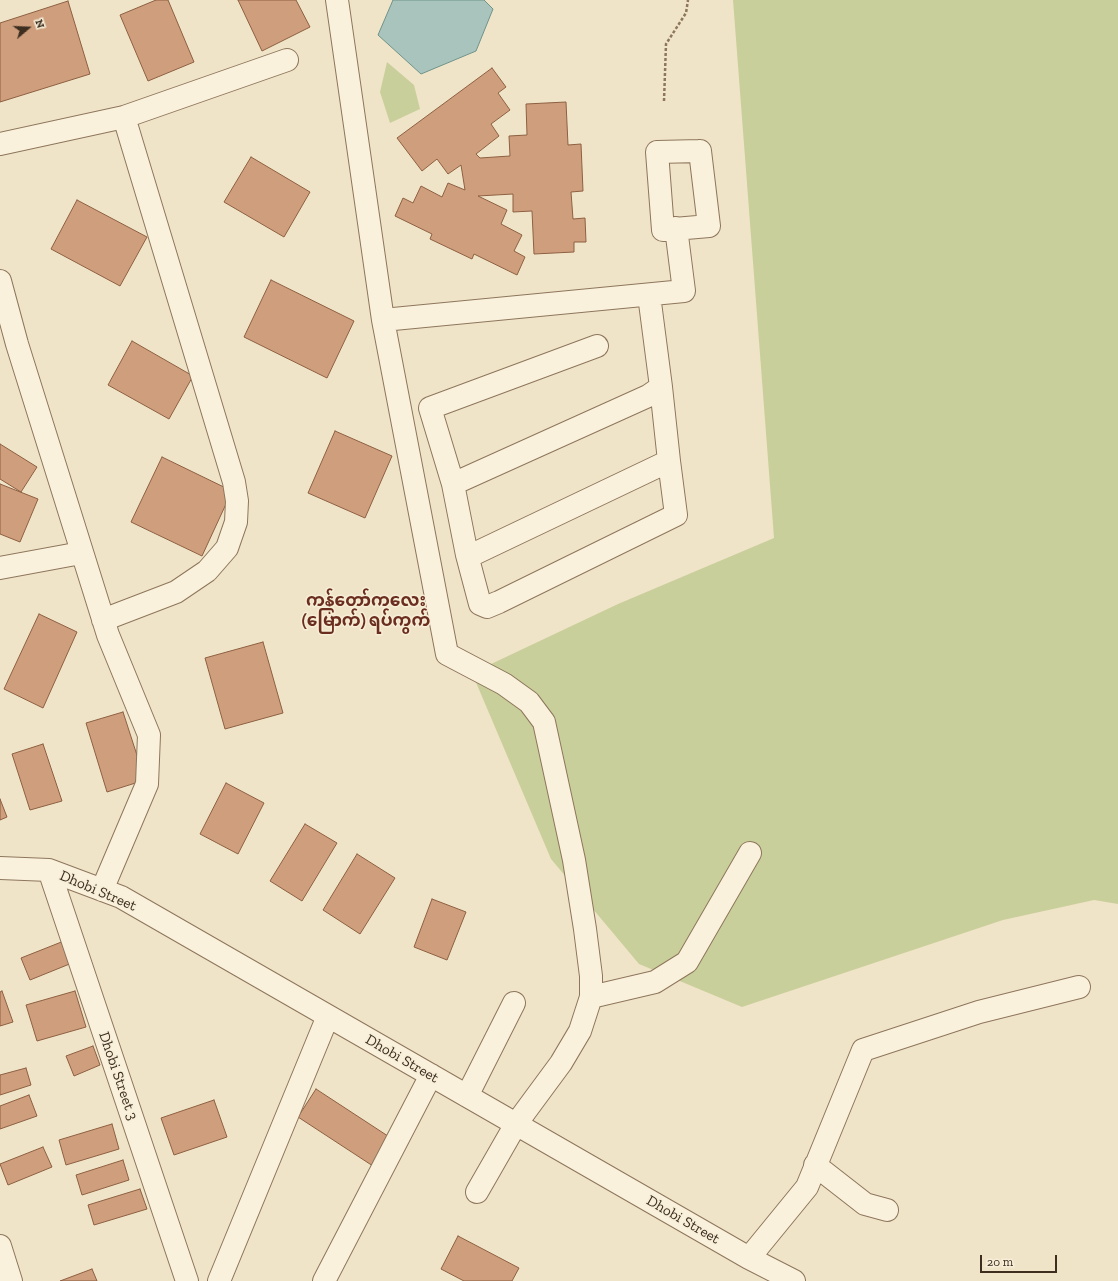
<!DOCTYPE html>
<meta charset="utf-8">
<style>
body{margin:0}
#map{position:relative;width:1118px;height:1281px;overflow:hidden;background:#f0e4c8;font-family:"Zilla Slab",serif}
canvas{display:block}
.north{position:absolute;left:8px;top:8px;width:40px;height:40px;-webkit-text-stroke:3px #f7eed8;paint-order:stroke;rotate:71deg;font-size:11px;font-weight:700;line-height:16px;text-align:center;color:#3d2e20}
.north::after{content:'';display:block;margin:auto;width:14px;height:18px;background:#3d2e20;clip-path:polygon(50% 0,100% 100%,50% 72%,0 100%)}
.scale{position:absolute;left:980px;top:1255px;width:77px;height:18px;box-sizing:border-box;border:2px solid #3d2e20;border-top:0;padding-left:5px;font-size:12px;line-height:14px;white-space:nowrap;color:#3d2e20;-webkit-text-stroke:3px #f7eed8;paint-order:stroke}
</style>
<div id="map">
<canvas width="1118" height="1281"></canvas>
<div class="north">N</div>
<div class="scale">20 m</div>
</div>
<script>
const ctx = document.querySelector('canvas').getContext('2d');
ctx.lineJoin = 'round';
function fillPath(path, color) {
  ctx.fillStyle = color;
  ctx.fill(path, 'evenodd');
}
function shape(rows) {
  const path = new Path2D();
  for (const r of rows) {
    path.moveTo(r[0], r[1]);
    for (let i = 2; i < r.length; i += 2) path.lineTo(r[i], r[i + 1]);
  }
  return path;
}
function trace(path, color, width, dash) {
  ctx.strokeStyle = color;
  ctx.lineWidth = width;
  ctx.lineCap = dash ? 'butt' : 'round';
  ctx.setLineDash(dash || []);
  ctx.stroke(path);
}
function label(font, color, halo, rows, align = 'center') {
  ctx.font = font + ' "Zilla Slab","Noto Sans Myanmar",serif';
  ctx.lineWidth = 3;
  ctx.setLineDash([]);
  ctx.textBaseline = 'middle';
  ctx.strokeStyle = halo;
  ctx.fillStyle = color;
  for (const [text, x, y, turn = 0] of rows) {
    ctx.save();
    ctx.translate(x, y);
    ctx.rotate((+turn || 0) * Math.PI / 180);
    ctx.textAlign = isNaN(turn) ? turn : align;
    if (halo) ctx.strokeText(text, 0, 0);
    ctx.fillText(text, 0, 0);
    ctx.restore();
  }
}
fillPath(shape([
 [733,0,1118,0,1118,904,1094,900,1003,920,742,1007,639,964,551,859,472,673,618,604,774,538],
 [387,62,414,85,420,109,390,123,380,92]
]), '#c9cf9b');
const water = shape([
 [393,0,484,0,493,9,476,51,421,74,378,35,393,0]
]);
fillPath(water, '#a9c4bc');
trace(water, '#6f938a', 1);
const building = shape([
 [156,0,168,0,194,62,148,81,120,15,156,0],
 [238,0,296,0,310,27,262,51,238,0],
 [68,1,90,74,0,102,0,23,68,1],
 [492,68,506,87,498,93,510,110,491,124,499,136,476,154,480,158,510,156,509,136,527,135,526,104,566,102,568,145,581,144,583,191,571,192,573,219,585,218,586,242,574,242,574,252,534,254,532,211,513,212,513,194,478,196,507,210,501,224,522,235,514,251,525,257,517,275,474,254,472,259,430,239,432,234,395,216,403,198,413,203,421,186,442,197,448,183,465,190,461,165,448,174,437,159,422,171,397,138,492,68],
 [251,157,310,192,284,237,224,202,251,157],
 [77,200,147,237,120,286,51,249,77,200],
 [271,280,354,321,327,378,244,337,271,280],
 [132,341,193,376,169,419,108,385,132,341],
 [335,431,392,456,365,518,308,493,335,431],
 [0,444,37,467,21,492,0,479,0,444],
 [162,457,232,491,202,556,131,522,162,457],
 [0,484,38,499,20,542,0,534,0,484],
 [39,614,77,632,43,708,4,689,39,614],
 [263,642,283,713,225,729,205,658,263,642],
 [123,712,145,780,107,792,86,723,123,712],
 [43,744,62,801,30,810,12,754,43,744],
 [226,783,264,803,238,854,200,834,226,783],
 [0,799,7,817,0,820,0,799],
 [305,824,337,843,302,901,270,881,305,824],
 [357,854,395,878,360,934,323,910,357,854],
 [432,899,466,912,447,960,414,947,432,899],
 [64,941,72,963,30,980,21,958,64,941],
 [2,991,13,1022,0,1026,0,992,2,991],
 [75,991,86,1027,37,1041,26,1005,75,991],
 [93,1046,100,1065,74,1076,66,1056,93,1046],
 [26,1068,31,1085,0,1095,0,1075,26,1068],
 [316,1089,394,1140,376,1168,298,1117,316,1089],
 [29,1095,37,1116,0,1129,0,1106,29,1095],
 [214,1100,227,1137,174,1155,161,1118,214,1100],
 [112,1124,119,1149,66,1165,59,1140,112,1124],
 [43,1147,52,1167,8,1185,0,1164,43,1147],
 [123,1160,129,1180,82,1195,76,1175,123,1160],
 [140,1189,147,1209,94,1225,88,1205,140,1189],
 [458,1236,519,1268,512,1281,464,1281,441,1269,458,1236],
 [92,1269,97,1281,60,1281,92,1269]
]);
fillPath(building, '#cf9f7d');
trace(building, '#8d5f41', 1);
const minor = shape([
 [337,0,383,320,447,654,504,684,529,702,544,722,574,860,585,929,591,976,591,997,580,1031,561,1063,516,1124,477,1192],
 [0,144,124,117,287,60],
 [700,151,709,226,663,230,657,152,700,151],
 [0,281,17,344,108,635,149,735,147,784,102,890],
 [383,320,684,291,676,228],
 [597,346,430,408,453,484,648,396,661,387,649,295],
 [453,484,467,555,476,553,669,461,661,387],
 [467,555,480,604,487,607,499,602,676,515,669,461],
 [0,568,81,553],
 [103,620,176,592,207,571,227,548,236,522,237,501,234,482,124,117],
 [0,868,49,870,121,897,749,1258,794,1281],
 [49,870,187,1281],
 [591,997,655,982,687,962,750,853],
 [467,1096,514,1003],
 [815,1165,865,1204,887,1210],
 [0,1246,11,1281],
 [749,1258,807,1187,863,1050,979,1012,1079,987],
 [219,1281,328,1016],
 [324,1281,431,1075]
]);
trace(minor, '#8d765c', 24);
trace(shape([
 [664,101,666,44,686,13,688,0]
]), '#8d765c', 2.5, [3, 2]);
trace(minor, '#faf1dc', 22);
label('15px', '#3d2e20', '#f7eed8', [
 ["Dhobi Street",98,891,23],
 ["Dhobi Street",402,1059,30],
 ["Dhobi Street 3",118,1076,71],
 ["Dhobi Street",683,1220,30]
]);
label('bold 17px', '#6b2e1e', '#f7eed8', [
 ["ကန်တော်ကလေး",366,601],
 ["(မြောက်) ရပ်ကွက်",366,621]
]);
</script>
